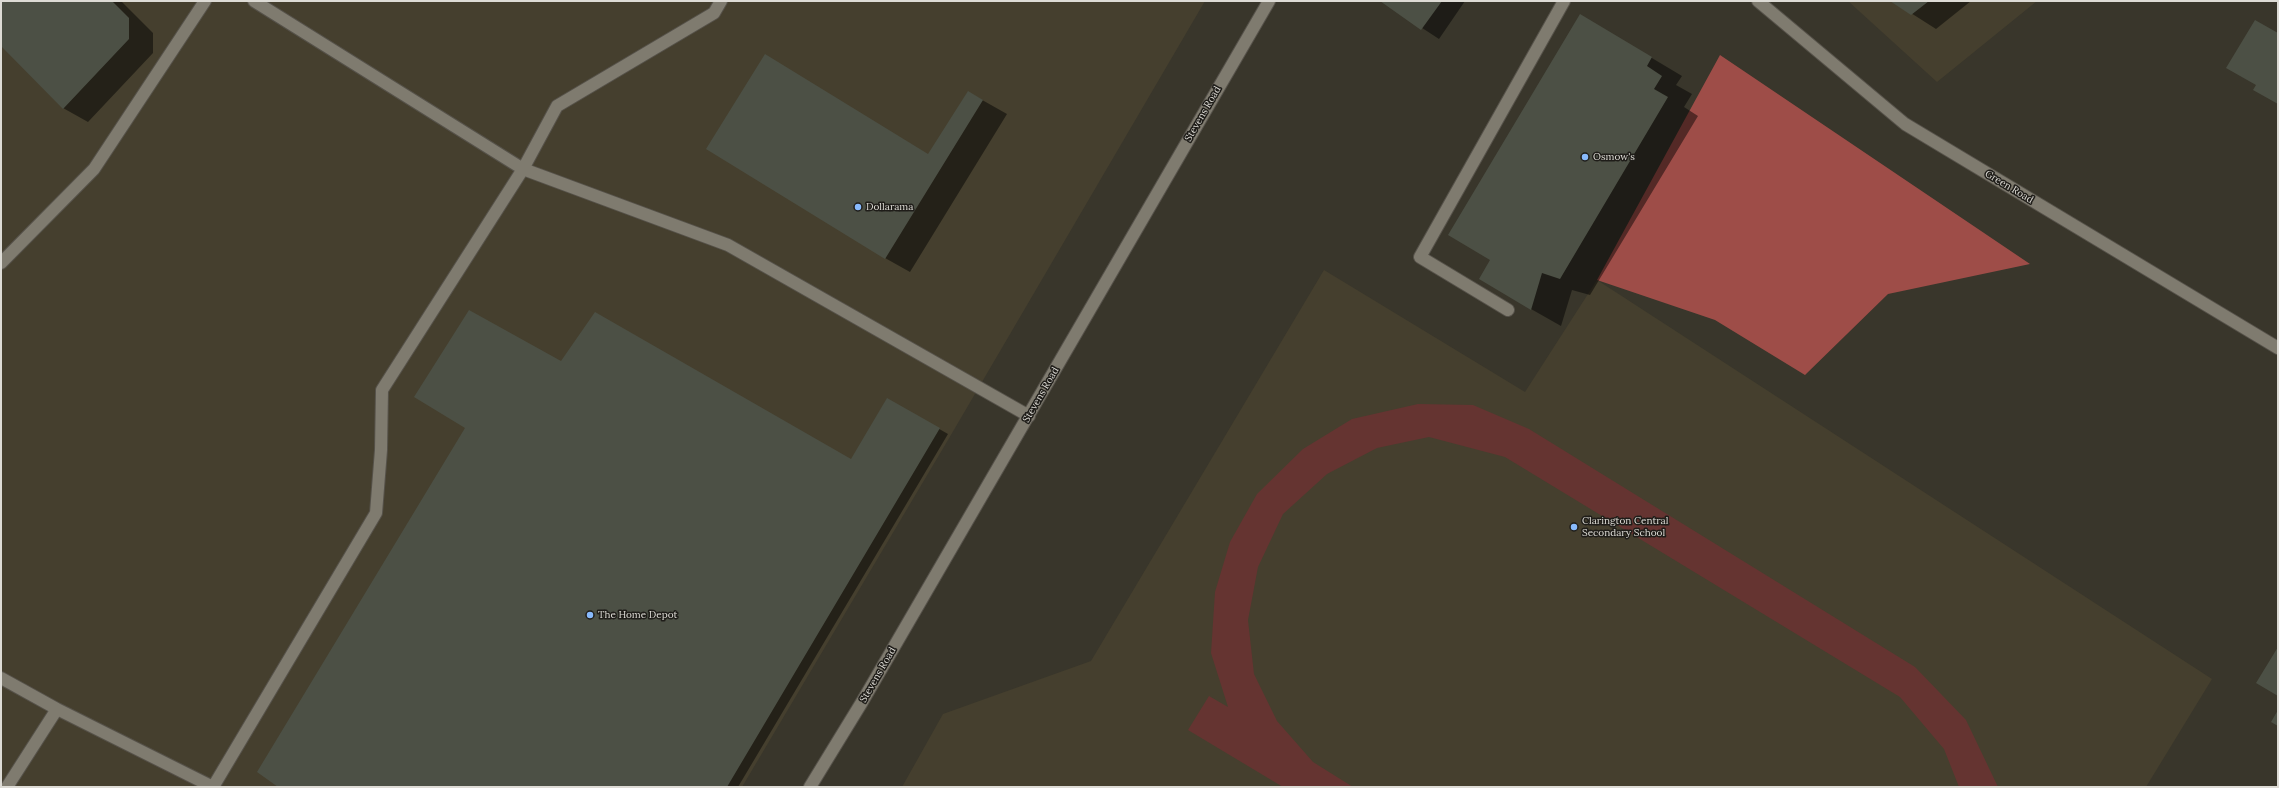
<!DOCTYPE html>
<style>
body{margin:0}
#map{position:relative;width:2279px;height:788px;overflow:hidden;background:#39362b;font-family:Lora,serif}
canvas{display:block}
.frame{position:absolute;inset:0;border:2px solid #dddbd5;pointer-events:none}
</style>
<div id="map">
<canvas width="2279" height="788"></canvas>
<div class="frame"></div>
</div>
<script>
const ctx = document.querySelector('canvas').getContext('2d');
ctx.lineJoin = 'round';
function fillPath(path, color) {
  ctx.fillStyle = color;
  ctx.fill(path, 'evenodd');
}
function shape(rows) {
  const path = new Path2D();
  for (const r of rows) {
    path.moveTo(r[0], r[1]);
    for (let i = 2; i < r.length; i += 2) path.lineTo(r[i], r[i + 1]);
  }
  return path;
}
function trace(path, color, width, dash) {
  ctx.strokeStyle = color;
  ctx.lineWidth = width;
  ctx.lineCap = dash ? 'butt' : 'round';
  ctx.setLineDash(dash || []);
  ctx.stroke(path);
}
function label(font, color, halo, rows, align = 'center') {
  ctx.font = font + ' Lora,serif';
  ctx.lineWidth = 3;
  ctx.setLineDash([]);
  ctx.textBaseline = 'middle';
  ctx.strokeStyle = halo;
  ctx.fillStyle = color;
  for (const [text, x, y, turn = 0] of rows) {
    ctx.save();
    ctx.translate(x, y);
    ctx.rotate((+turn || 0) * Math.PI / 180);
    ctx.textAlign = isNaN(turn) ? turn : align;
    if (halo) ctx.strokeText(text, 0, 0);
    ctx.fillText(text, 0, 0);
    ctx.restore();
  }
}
fillPath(shape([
 [1,1,1205,1,948,440,742,787,1,787],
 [1848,1,2037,1,1937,82],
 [1324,270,1525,392,1597,280,2212,679,2146,787,902,787,943,714,1091,661]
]), '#453f2e');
fillPath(shape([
 [1418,404,1473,405,1529,429,1915,667,1966,720,1998,787,1959,787,1944,749,1900,697,1505,457,1429,437,1377,448,1327,474,1283,514,1258,567,1248,620,1254,674,1277,721,1313,762,1353,787,1283,787,1188,730,1209,696,1228,707,1211,653,1215,592,1230,542,1257,494,1303,449,1352,419]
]), '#653431');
fillPath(shape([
 [1720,55,2030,264,1888,294,1805,375,1715,320,1597,280]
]), '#9e4d48');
fillPath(shape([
 [1,1,121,1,153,33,153,53,88,122,63,108,1,45],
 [1381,1,1465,1,1439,39],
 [1892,1,1971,1,1936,29],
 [1610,33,1682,76,1676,85,1692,94,1684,107,1698,116,1590,295,1572,290,1561,326,1531,309,1492,260],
 [968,92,1007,114,910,272,885,258,929,155],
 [561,362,851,461,887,399,948,434,738,787,280,787]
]), '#0007');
fillPath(shape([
 [1,1,112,1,129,18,129,39,63,109,1,46],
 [1380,1,1442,1,1421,30],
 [1890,1,1929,1,1911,15],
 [1580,14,1652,57,1647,66,1662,76,1654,89,1668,97,1560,279,1542,273,1531,310,1479,279,1490,260,1448,235],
 [2255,20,2278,33,2278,104,2253,90,2256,85,2226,68],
 [765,54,928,154,968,91,983,100,885,259,706,149],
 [469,310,561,361,595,312,851,459,887,398,940,428,727,787,278,787,257,772,465,428,414,397],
 [2278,647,2278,696,2256,683],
 [2278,710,2278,726,2271,722]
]), '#4c5045');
const minor = shape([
 [254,1,523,169,728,245,1029,416],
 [1758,1,1905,124,2278,348],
 [1,263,94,169,205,1],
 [1508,310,1420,257,1564,1],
 [1,678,57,709,213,787,376,513,381,450,382,390,523,169,557,106,714,13,721,1],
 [7,787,57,709],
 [810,787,862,702,1269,1]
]);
trace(minor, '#56524a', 14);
trace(minor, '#7f7b6f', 12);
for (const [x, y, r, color] of [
 [1585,157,4,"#88bafc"],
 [858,207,4,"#88bafc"],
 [1574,527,4,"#88bafc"],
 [590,615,4,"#88bafc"]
]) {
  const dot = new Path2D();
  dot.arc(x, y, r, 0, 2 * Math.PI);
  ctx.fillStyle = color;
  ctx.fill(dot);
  trace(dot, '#1f1d19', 1.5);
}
label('10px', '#dddbd5', '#1f1d19', [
 ["Stevens Road",1203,114,-60],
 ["Green Road",2009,187,31],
 ["Stevens Road",1041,395,-60],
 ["Stevens Road",878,675,-60]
]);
label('10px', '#dddbd5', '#1f1d19', [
 ["Osmow's",1593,157],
 ["Dollarama",866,207],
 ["Clarington Central",1582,521],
 ["Secondary School",1582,533],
 ["The Home Depot",598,615]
], 'left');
</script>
